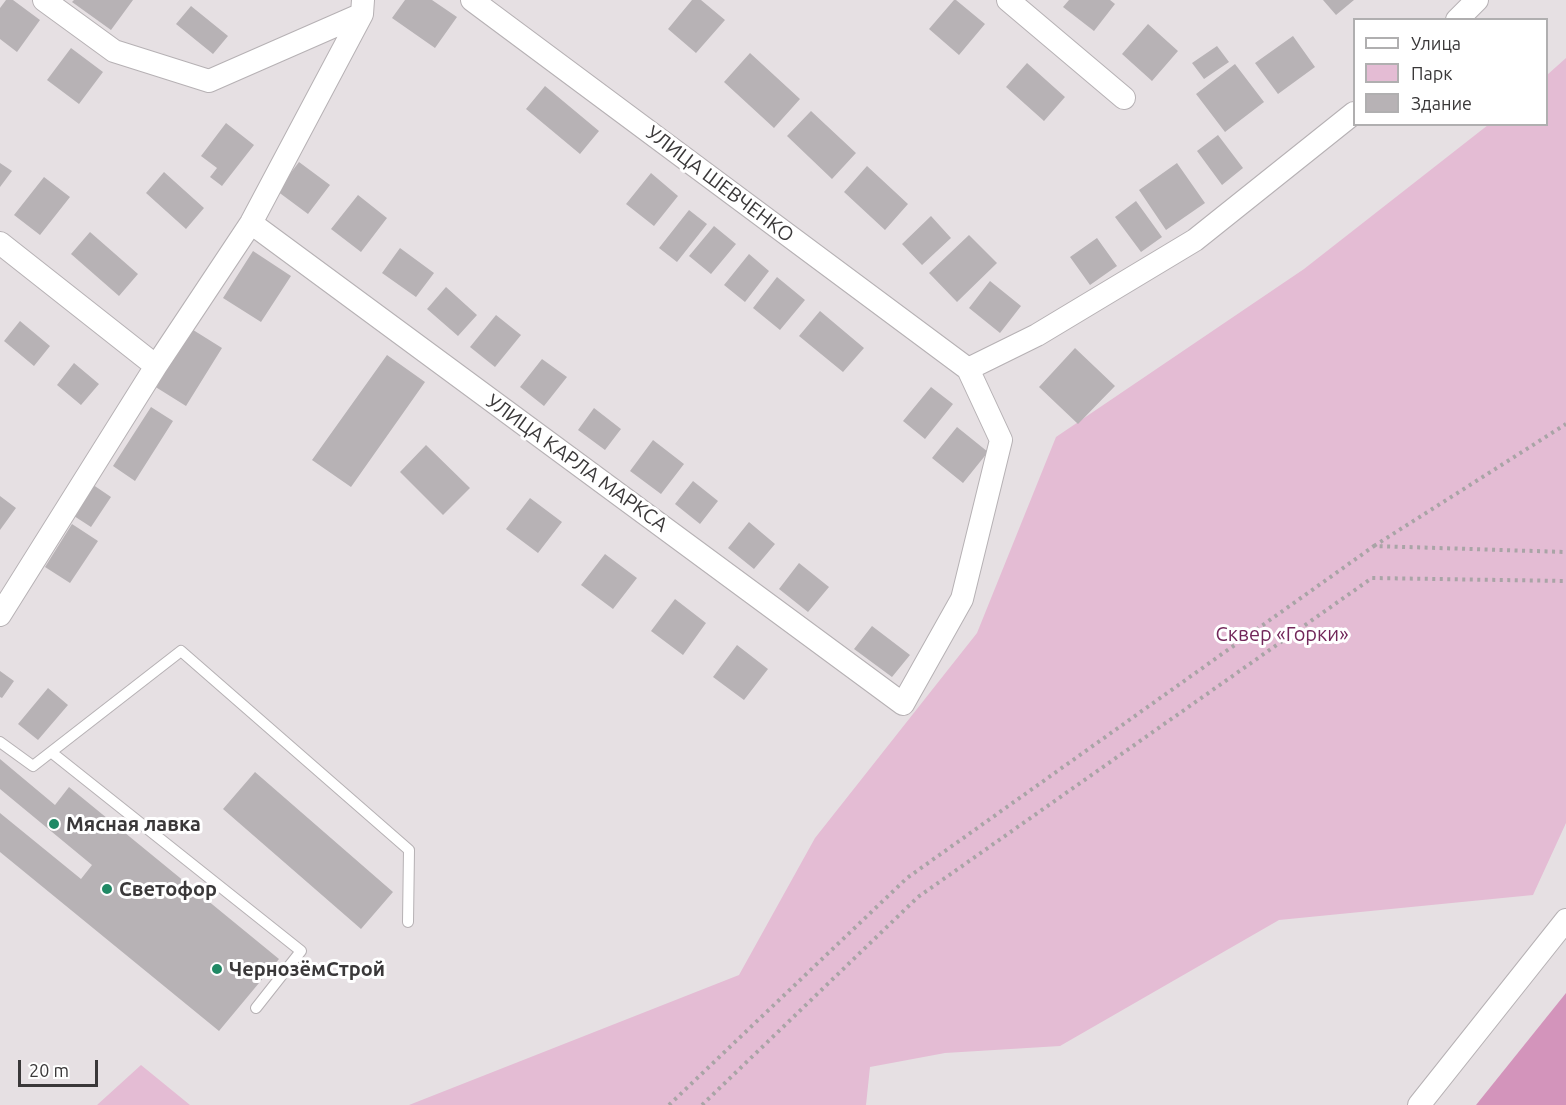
<!DOCTYPE html>
<meta charset="utf-8">
<style>
body{margin:0}
#map{position:relative;width:1566px;height:1105px;overflow:hidden;background:#e6e0e3;font-family:Ubuntu,sans-serif}
canvas{display:block}
.legend{position:absolute;left:1353px;top:18px;width:195px;height:108px;box-sizing:border-box;background:#fff;border:2px solid #b0afb0;margin:0;padding:8px 10px;list-style:none;font-size:18px;color:#3a3839}
.legend li{display:flex;align-items:center;gap:12px;height:30px}
.legend b{width:30px;border:2px solid #b0afb0}
.scale{position:absolute;left:18px;top:1060px;width:80px;height:27px;box-sizing:border-box;border:3px solid #3a3839;border-top:0;padding-left:8px;font-size:18px;line-height:21px;white-space:nowrap;color:#3a3839;-webkit-text-stroke:4px #fff;paint-order:stroke}
</style>
<div id="map">
<canvas width="1566" height="1105"></canvas>
<ul class="legend">
<li><b style="height:8px;background:#fff"></b>Улица</li>
<li><b style="height:16px;background:#e4bcd4"></b>Парк</li>
<li><b style="height:16px;background:#b7b2b5"></b>Здание</li>
</ul>
<div class="scale">20 m</div>
</div>
<script>
const ctx = document.querySelector('canvas').getContext('2d');
ctx.lineJoin = 'round';
function fillPath(path, color) {
  ctx.fillStyle = color;
  ctx.fill(path, 'evenodd');
}
function shape(rows) {
  const path = new Path2D();
  for (const r of rows) {
    path.moveTo(r[0], r[1]);
    for (let i = 2; i < r.length; i += 2) path.lineTo(r[i], r[i + 1]);
  }
  return path;
}
function trace(path, color, width, dash) {
  ctx.strokeStyle = color;
  ctx.lineWidth = width;
  ctx.lineCap = dash ? 'butt' : 'round';
  ctx.setLineDash(dash || []);
  ctx.stroke(path);
}
function label(font, color, halo, rows, align = 'center') {
  ctx.font = font + ' Ubuntu,sans-serif';
  ctx.lineWidth = 6;
  ctx.setLineDash([]);
  ctx.textBaseline = 'middle';
  ctx.strokeStyle = halo;
  ctx.fillStyle = color;
  for (const [text, x, y, turn = 0] of rows) {
    ctx.save();
    ctx.translate(x, y);
    ctx.rotate((+turn || 0) * Math.PI / 180);
    ctx.textAlign = isNaN(turn) ? turn : align;
    if (halo) ctx.strokeText(text, 0, 0);
    ctx.fillText(text, 0, 0);
    ctx.restore();
  }
}
fillPath(shape([
 [1566,58,1566,823,1533,895,1279,920,1060,1046,945,1053,870,1067,866,1105,409,1105,739,975,815,838,977,633,1056,437,1304,269,1488,125,1546,124,1547,75],
 [141,1065,190,1105,97,1105]
]), '#e4bcd4');
fillPath(shape([
 [1566,993,1566,1105,1476,1105]
]), '#d394bb');
fillPath(shape([
 [6,0,13,0,40,20,17,52,0,39,0,8],
 [74,0,133,0,111,30,72,2],
 [405,0,432,0,457,17,435,48,392,18],
 [692,0,701,0,725,20,696,53,668,29],
 [954,0,956,0,985,24,959,55,929,29],
 [1069,0,1110,0,1115,4,1094,31,1063,7],
 [1323,0,1354,0,1336,15],
 [191,6,228,36,213,54,176,24],
 [1148,24,1178,51,1152,81,1122,54],
 [1293,36,1315,67,1278,94,1255,63],
 [1217,46,1229,62,1204,79,1192,63],
 [71,48,103,72,79,104,47,80],
 [750,53,800,99,774,128,724,82],
 [1027,63,1065,97,1044,121,1006,87],
 [1235,64,1264,102,1225,132,1196,94],
 [545,86,599,131,580,154,526,109],
 [811,111,856,153,832,179,787,136],
 [226,123,254,145,222,186,210,177,217,168,201,156],
 [1218,135,1243,168,1222,185,1197,151],
 [299,162,330,185,308,214,277,191],
 [0,163,12,171,0,187],
 [1177,163,1205,203,1166,230,1139,190],
 [867,166,908,204,885,230,844,192],
 [164,172,204,208,186,229,146,193],
 [651,173,678,196,654,226,626,204],
 [44,177,70,197,40,235,14,215],
 [358,195,387,218,361,252,331,229],
 [1136,201,1162,237,1141,252,1115,217],
 [689,210,707,224,677,262,659,248],
 [931,216,951,238,922,265,902,244],
 [714,226,736,244,711,274,689,256],
 [90,232,138,274,119,296,71,254],
 [969,235,997,263,957,302,929,273],
 [1097,238,1117,266,1090,285,1070,257],
 [400,248,434,273,416,297,382,273],
 [253,251,291,276,261,322,223,298],
 [749,254,769,271,745,302,724,285],
 [777,277,805,300,780,330,753,308],
 [990,281,1021,306,1000,333,969,308],
 [446,287,477,315,458,336,427,309],
 [820,311,864,348,843,372,799,336],
 [496,315,521,335,495,367,470,347],
 [20,321,50,346,34,366,4,341],
 [190,328,222,348,186,406,154,386],
 [1075,348,1115,386,1078,424,1039,387],
 [387,355,425,382,351,487,312,460],
 [542,359,567,377,544,406,520,387],
 [74,363,99,384,81,405,57,385],
 [931,387,953,404,925,439,903,421],
 [151,407,173,421,135,481,113,466],
 [594,408,621,429,605,450,578,430],
 [957,427,988,452,963,483,932,458],
 [653,440,684,464,661,494,630,471],
 [426,445,470,488,443,515,400,472],
 [80,476,111,497,91,527,74,516],
 [693,481,718,501,700,524,675,504],
 [0,496,16,508,0,530],
 [530,498,562,522,538,553,506,529],
 [749,522,775,544,754,569,728,548],
 [72,524,98,541,70,583,45,567],
 [605,554,637,578,613,609,581,585],
 [799,563,829,587,808,612,779,589],
 [675,599,706,623,683,655,651,631],
 [872,626,910,655,892,677,854,649],
 [737,645,768,669,744,700,713,677],
 [0,671,14,681,2,698,0,697],
 [48,688,68,705,38,740,18,724],
 [0,759,55,805,69,787,279,959,219,1031,0,852,0,813,81,879,92,865,0,789],
 [255,772,393,892,361,929,223,809]
]), '#b7b2b5');
const lane = shape([
 [0,742,33,766,181,651,409,850,408,922],
 [51,752,301,951,256,1008]
]);
const street = shape([
 [44,0,114,51,209,81,362,14],
 [1008,0,1124,98],
 [1457,20,1477,0],
 [251,223,903,704,962,599,1001,440,968,369,472,0],
 [0,243,156,366],
 [968,369,1037,335,1195,240,1354,113],
 [0,615,156,366,251,223,362,14,363,0],
 [1419,1105,1566,920]
]);
trace(lane, '#b6b1b4', 12);
trace(street, '#b6b1b4', 24);
trace(shape([
 [1374,546,1566,424],
 [669,1105,907,878,1374,546,1566,552],
 [702,1105,918,897,1372,578,1566,581]
]), '#a9a4a6', 4, [3, 4.5]);
trace(lane, '#fff', 10);
trace(street, '#fff', 22);
for (const [x, y, r, color] of [
 [54,824,6,"#208965"],
 [107,889,6,"#208965"],
 [217,969,6,"#208965"]
]) {
  const dot = new Path2D();
  dot.arc(x, y, r, 0, 2 * Math.PI);
  ctx.fillStyle = color;
  ctx.fill(dot);
  trace(dot, '#fff', 2);
}
label('20px', '#3a3839', '#fff', [
 ["УЛИЦА ШЕВЧЕНКО",720,184,37],
 ["УЛИЦА КАРЛА МАРКСА",577,463,36]
]);
label('20px', '#72275a', '#fff', [
 ["Сквер «Горки»",1282,634]
]);
label('bold 20px', '#3a3839', '#fff', [
 ["Мясная лавка",66,824],
 ["Светофор",119,889],
 ["ЧернозёмСтрой",229,969]
], 'left');
</script>
